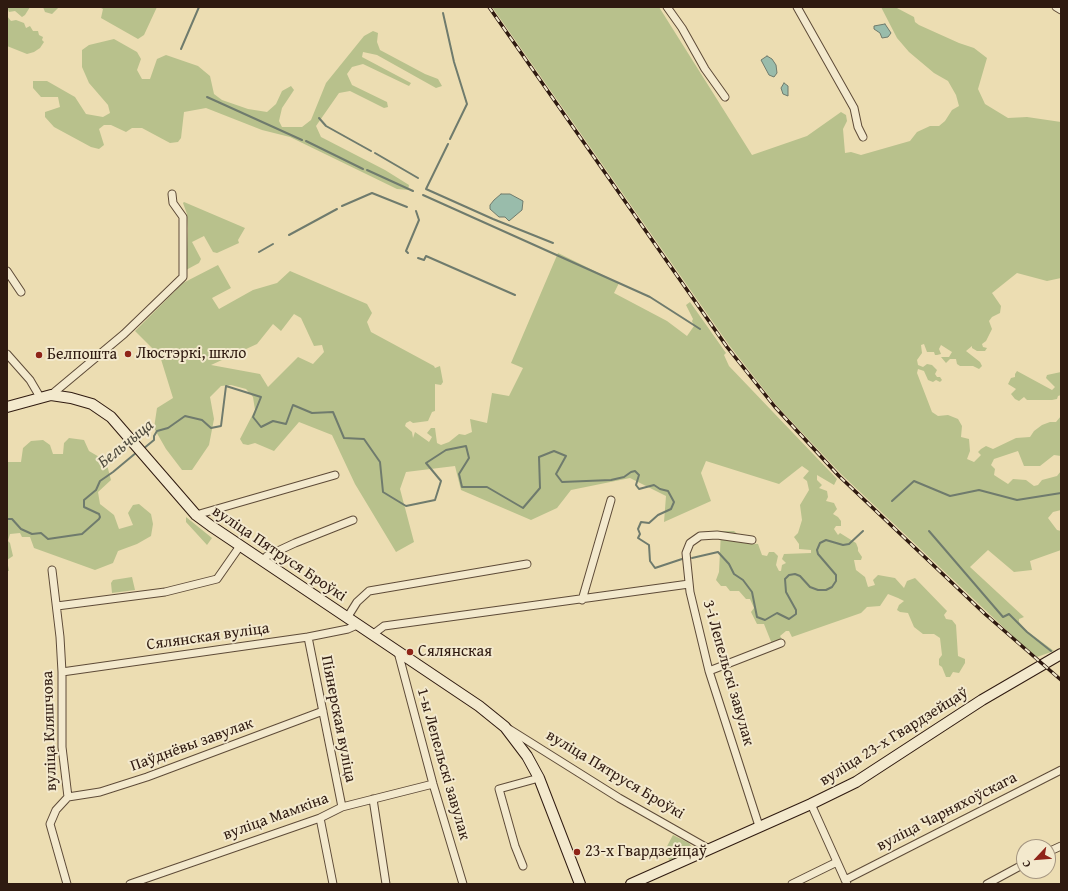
<!DOCTYPE html>
<meta charset="utf-8">
<style>
body{margin:0}
#map{position:relative;width:1068px;height:891px;overflow:hidden;background:#ecddb2;font-family:"Gentium Book Plus",serif}
canvas{display:block}
.frame{position:absolute;inset:0;border:8px solid #2f1a10;pointer-events:none}
.north{position:absolute;left:1016px;top:839px;width:40px;height:40px;box-sizing:border-box;background:#f3e9cd;border:1px solid #a59681;border-radius:50%;rotate:244deg;font-size:11px;font-weight:700;line-height:16px;text-align:center;color:#2f1a10}
.north::after{content:'';display:block;margin:auto;width:14px;height:18px;background:#8f2418;clip-path:polygon(50% 0,100% 100%,50% 72%,0 100%)}
</style>
<div id="map">
<canvas width="1068" height="891"></canvas>
<div class="frame"></div>
<div class="north">С</div>
</div>
<script>
const ctx = document.querySelector('canvas').getContext('2d');
ctx.lineJoin = 'round';
function fillPath(path, color) {
  ctx.fillStyle = color;
  ctx.fill(path, 'evenodd');
}
function shape(rows) {
  const path = new Path2D();
  for (const r of rows) {
    path.moveTo(r[0], r[1]);
    for (let i = 2; i < r.length; i += 2) path.lineTo(r[i], r[i + 1]);
  }
  return path;
}
function trace(path, color, width, dash) {
  ctx.strokeStyle = color;
  ctx.lineWidth = width;
  ctx.lineCap = dash ? 'butt' : 'round';
  ctx.setLineDash(dash || []);
  ctx.stroke(path);
}
function label(font, color, halo, rows, align = 'center') {
  ctx.font = font + ' "Gentium Book Plus",serif';
  ctx.lineWidth = 4;
  ctx.setLineDash([]);
  ctx.textBaseline = 'middle';
  ctx.strokeStyle = halo;
  ctx.fillStyle = color;
  for (const [text, x, y, turn = 0] of rows) {
    ctx.save();
    ctx.translate(x, y);
    ctx.rotate((+turn || 0) * Math.PI / 180);
    ctx.textAlign = isNaN(turn) ? turn : align;
    if (halo) ctx.strokeText(text, 0, 0);
    ctx.fillText(text, 0, 0);
    ctx.restore();
  }
}
fillPath(shape([
 [7,7,30,7,25,15,22,17,15,11,9,12],
 [43,7,59,7,52,14,45,12],
 [99,7,157,7,144,35,138,39,101,18,103,9],
 [492,7,659,7,752,155,807,136,841,112,846,115,847,121,843,129,845,153,851,152,861,155,910,141,917,132,930,126,939,126,945,121,952,110,959,106,956,95,948,81,934,73,909,52,897,38,881,7,895,7,914,17,915,22,919,25,959,43,974,48,987,58,978,89,985,104,1008,118,1027,117,1061,122,1061,278,1047,281,1017,273,992,293,1001,306,1000,313,992,317,989,321,992,329,986,341,982,344,983,347,987,348,985,351,977,351,972,348,972,346,966,351,980,362,982,366,979,369,973,366,960,366,957,364,956,359,950,359,946,363,941,357,949,357,952,352,941,345,939,349,941,354,937,355,935,355,934,352,927,352,924,344,921,345,922,353,917,360,918,365,923,367,927,364,932,365,937,370,935,374,937,377,940,377,942,380,940,382,936,380,933,382,928,380,924,371,918,369,917,373,932,412,938,416,948,415,958,419,962,426,961,437,969,439,970,451,967,459,974,462,981,455,978,452,981,449,986,446,993,449,1016,438,1030,437,1034,431,1042,425,1050,422,1056,422,1061,416,1061,456,1054,455,1040,466,1024,466,1018,451,994,459,991,465,995,469,994,475,1008,484,1013,479,1026,480,1034,486,1038,485,1042,480,1057,476,1061,471,1061,510,1053,512,1048,518,1057,530,1061,531,1061,550,1030,561,1032,570,1014,572,988,550,970,567,1024,617,1019,619,1019,622,1027,631,1054,651,1037,657,1018,641,841,474,777,406,729,345],
 [7,16,11,21,16,20,24,23,26,28,30,26,33,31,38,31,39,35,43,37,42,40,44,42,40,48,34,52,27,54,7,46],
 [373,31,378,33,377,42,380,50,425,74,438,79,442,86,436,88,377,55,363,52,362,57,411,83,409,86,363,64,352,67,347,74,352,85,387,102,388,107,384,108,350,91,339,93,316,126,321,137,385,170,409,185,408,190,397,189,290,137,262,130,206,108,184,112,181,138,178,142,170,143,142,128,132,128,126,132,111,125,104,125,99,129,104,145,99,149,91,147,54,127,45,117,45,112,60,107,58,97,41,97,33,88,33,81,47,81,75,97,86,114,103,117,110,113,108,105,89,83,82,67,82,50,89,45,114,39,137,52,141,59,137,70,142,79,150,79,157,59,166,55,198,66,210,76,214,94,222,100,248,109,267,112,276,104,282,91,291,86,294,90,282,108,279,121,282,127,302,127,311,120,326,83,364,36],
 [184,202,245,228,238,240,239,243,217,253,213,252,204,236,192,242,201,259,199,263,186,270,188,229,187,214,183,203],
 [558,253,619,283,614,293,667,321,687,336,694,326,692,321,693,319,686,305,690,302,726,353,724,355,729,366,837,479,834,485,817,475,817,480,822,485,819,488,827,491,828,497,826,501,834,503,837,509,833,514,838,517,841,521,841,526,836,526,834,529,838,535,840,533,856,543,858,548,858,551,862,557,861,560,854,560,856,570,865,577,868,587,875,585,873,580,878,575,895,578,904,588,907,581,915,578,947,611,944,615,946,619,952,620,956,625,958,656,965,659,965,663,959,673,953,672,950,677,946,677,942,667,939,665,939,659,942,655,940,638,934,634,923,634,914,627,908,613,900,612,897,610,899,605,904,601,898,598,888,594,880,606,867,607,861,613,792,637,789,631,786,631,780,636,782,639,781,642,772,644,764,624,757,624,751,612,754,608,750,599,746,599,739,591,730,591,726,586,721,586,716,580,719,572,721,531,734,531,748,543,758,544,762,555,767,556,769,552,774,552,778,556,776,565,779,571,781,571,782,565,786,563,782,559,784,554,811,553,811,550,799,549,799,544,794,537,798,533,802,520,800,505,809,490,807,481,803,478,809,471,802,466,779,484,706,461,701,473,711,501,664,522,666,496,630,478,571,490,557,508,531,520,461,490,455,466,406,472,400,489,414,542,396,552,355,484,332,435,299,422,274,451,255,443,248,445,243,444,240,439,255,410,253,397,246,389,231,385,221,386,210,397,214,419,209,445,192,470,182,470,166,449,154,428,157,408,173,398,160,356,135,331,183,283,218,265,231,288,212,298,219,309,253,290,277,283,290,271,367,304,372,313,367,322,371,332,434,366,435,368,440,366,443,382,441,385,435,384,435,411,432,412,428,421,413,423,410,421,406,423,405,426,412,432,413,438,415,432,429,442,432,437,427,433,431,428,435,428,437,443,441,445,449,442,459,434,465,435,472,432,470,419,487,423,492,393,509,396,523,368,511,363],
 [294,314,301,318,314,346,322,345,324,352,313,364,298,357,268,387,260,374,211,365,257,344,273,324,281,331],
 [1017,371,1052,390,1055,387,1046,378,1047,375,1061,372,1061,395,1058,396,1057,399,1052,400,1027,400,1024,397,1019,401,1015,399,1011,394,1016,389,1008,384,1011,378,1015,377,1015,374],
 [69,438,84,440,89,451,106,461,111,480,98,492,100,504,114,515,119,529,133,525,128,513,133,505,139,504,151,514,153,524,151,536,137,544,118,551,113,563,95,570,34,548,30,537,22,537,20,533,10,534,8,541,10,543,13,556,7,560,9,571,7,571,7,455,8,462,21,462,23,448,31,441,43,440,50,445,53,454,63,454,64,443],
 [186,517,212,538,207,545,186,522],
 [132,577,135,590,112,593,111,583,113,580],
 [673,835,689,843,693,848,691,853,670,862,665,850]
]), '#b8c18c');
const water = shape([
 [885,24,891,33,888,37,882,38,880,33,874,29,874,26,885,24],
 [767,56,772,59,776,65,777,73,774,77,769,75,761,60,767,56],
 [784,83,788,86,788,96,783,94,781,88,784,83],
 [501,194,510,194,523,201,522,210,509,221,505,217,499,217,490,209,490,205,494,200,501,194]
]);
fillPath(water, '#99bcab');
trace(water, '#6f7b6d', 1);
trace(shape([
 [443,13,454,62,467,104,450,139],
 [181,49,199,7],
 [207,97,302,140],
 [319,118,326,126,371,151],
 [306,141,363,169],
 [448,144,426,189,493,219,553,243],
 [375,153,418,178],
 [367,170,413,191],
 [423,195,650,297,700,329],
 [342,206,372,193,407,207],
 [289,235,337,209],
 [259,252,273,244],
 [408,253,406,251,419,220,416,211],
 [418,258,424,260,426,256,515,295],
 [143,449,154,440,154,436,157,431,168,428,185,416,202,420,211,428,221,426,226,386,261,397,253,417,261,427,273,421,286,424,293,405,312,413,333,412,344,438,364,439,380,462,383,492,406,506,435,500,441,481,426,463,446,450,466,446,469,458,459,474,462,487,487,487,523,508,540,488,539,457,554,451,566,456,556,474,562,482,611,480,624,477,631,472,635,471,639,475,636,485,639,489,654,485,660,489,668,491,674,502,671,509,658,515,649,523,641,522,638,529,640,534,638,538,649,545,650,561,655,568,682,559],
 [892,501,914,481,950,496,979,490,1017,500,1061,493],
 [7,519,12,519,21,529,32,534,41,533,48,539,82,534,99,519,100,517,99,514,84,507,84,500,96,490,100,481,113,472,137,452],
 [929,531,1003,617,1009,614,1027,632,1051,651],
 [692,558,718,552,729,564,734,574,743,580,752,592,757,617,765,620,777,613,789,619,796,614,796,610,786,592,785,579,789,575,795,574,800,576,810,587,818,590,826,590,832,587,836,581,836,575,818,554,817,550,820,543,826,540,843,545,849,544,863,531]
]), '#6f7b6d', 2);
const street = shape([
 [667,7,682,28,705,69,725,97],
 [797,7,854,108,858,127,863,137],
 [1056,7,1061,10],
 [7,271,21,292],
 [7,354,30,380,40,397],
 [51,395,124,334,183,277,183,217,173,203,172,194],
 [196,515,335,475],
 [752,540,717,535,700,536,690,543,686,553,690,592,709,671,759,826],
 [262,561,267,556,295,543,353,520],
 [52,570,60,637,62,672,62,747,68,797,56,810,50,824,67,884],
 [582,600,611,500],
 [57,606,165,592,217,579,240,546],
 [347,618,357,602,369,591,527,564],
 [372,635,384,626,689,584],
 [308,637,342,807],
 [398,652,433,784,463,884],
 [709,671,781,643],
 [62,672,308,637,348,629,357,625],
 [509,729,619,798,709,849],
 [68,797,100,792,147,777,323,711],
 [373,799,386,884],
 [811,804,847,884],
 [320,818,333,884],
 [1048,852,1061,846],
 [523,866,515,846,499,789,539,778],
 [845,880,1061,770],
 [130,884,320,818,342,807,433,784],
 [792,884,837,862],
 [987,884,1024,864]
]);
const secondary = shape([
 [7,407,51,395,71,398,92,404,111,417,196,515,211,526,479,706,505,727,527,756,539,778,580,884],
 [631,884,811,804,856,782,982,700,1061,654]
]);
trace(street, '#5e4b38', 9);
trace(secondary, '#2f1a10', 12);
trace(street, '#f3e9cd', 7);
trace(secondary, '#f3e9cd', 10);
const rail = shape([
 [489,7,727,347,775,407,839,476,985,614,1061,680]
]);
trace(rail, '#2f1a10', 3.5);
trace(rail, '#f3e9cd', 2, [6]);
for (const [x, y, r, color] of [
 [128,354,4,"#8f2418"],
 [39,355,4,"#8f2418"],
 [410,652,4,"#8f2418"],
 [577,852,4,"#8f2418"]
]) {
  const dot = new Path2D();
  dot.arc(x, y, r, 0, 2 * Math.PI);
  ctx.fillStyle = color;
  ctx.fill(dot);
  trace(dot, '#f3e9cd', 1.5);
}
label('16px', '#2f1a10', '#f3e9cd', [
 ["Люстэркі, шкло",136,354],
 ["Белпошта",47,355],
 ["Сялянская",418,652],
 ["23-х Гвардзейцаў",585,852]
], 'left');
label('16px', '#2f1a10', '#f3e9cd', [
 ["вуліца Пятруся Броўкі",279,554,34],
 ["Сялянская вуліца",208,637,-8],
 ["3-і Лепельскі завулак",728,673,74],
 ["Піянерская вуліца",338,719,79],
 ["вуліца Кляшчова",50,731,-92],
 ["вуліца 23-х Гвардзейцаў",894,737,-32],
 ["Паўднёвы завулак",192,745,-20],
 ["1-ы Лепельскі завулак",443,764,74],
 ["вуліца Пятруся Броўкі",615,775,31],
 ["вуліца Чарняхоўскага",947,812,-27],
 ["вуліца Мамкіна",276,817,-20]
]);
label('italic 17px', '#4f4b3e', '#f3e9cd', [
 ["Бельчыца",126,444,-39]
]);
</script>
